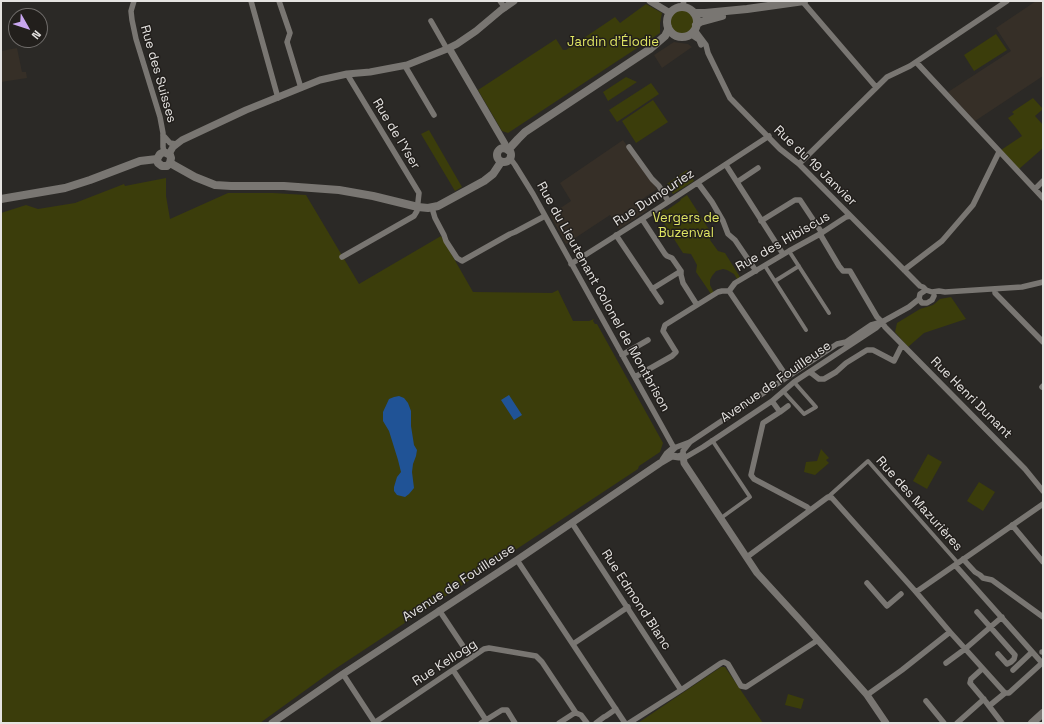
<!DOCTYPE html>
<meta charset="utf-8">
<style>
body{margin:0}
#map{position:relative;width:1044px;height:724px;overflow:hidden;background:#2b2926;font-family:"Space Grotesk",sans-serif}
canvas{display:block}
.frame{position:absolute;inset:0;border:2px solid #e5e3e1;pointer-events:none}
.north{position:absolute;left:8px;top:8px;width:40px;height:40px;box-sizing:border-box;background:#221f1c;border:1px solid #706d6b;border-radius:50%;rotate:129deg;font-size:11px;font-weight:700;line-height:16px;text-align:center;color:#e5e3e1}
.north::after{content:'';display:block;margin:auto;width:14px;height:18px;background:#c8a6ef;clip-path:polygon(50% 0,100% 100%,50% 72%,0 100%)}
</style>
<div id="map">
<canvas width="1044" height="724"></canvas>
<div class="frame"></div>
<div class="north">N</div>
</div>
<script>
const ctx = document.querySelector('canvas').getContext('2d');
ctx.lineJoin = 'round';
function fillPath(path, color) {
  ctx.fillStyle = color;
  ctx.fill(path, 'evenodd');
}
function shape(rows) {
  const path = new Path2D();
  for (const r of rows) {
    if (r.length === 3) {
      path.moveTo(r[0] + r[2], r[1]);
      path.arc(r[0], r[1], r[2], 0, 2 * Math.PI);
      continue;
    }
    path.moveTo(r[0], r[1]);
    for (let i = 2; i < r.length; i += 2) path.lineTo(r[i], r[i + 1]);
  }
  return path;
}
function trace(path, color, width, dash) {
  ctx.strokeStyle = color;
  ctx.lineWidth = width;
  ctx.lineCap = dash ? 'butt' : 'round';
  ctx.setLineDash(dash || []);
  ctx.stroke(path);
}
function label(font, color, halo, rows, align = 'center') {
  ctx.font = font + ' "Space Grotesk",sans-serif';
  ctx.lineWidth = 3;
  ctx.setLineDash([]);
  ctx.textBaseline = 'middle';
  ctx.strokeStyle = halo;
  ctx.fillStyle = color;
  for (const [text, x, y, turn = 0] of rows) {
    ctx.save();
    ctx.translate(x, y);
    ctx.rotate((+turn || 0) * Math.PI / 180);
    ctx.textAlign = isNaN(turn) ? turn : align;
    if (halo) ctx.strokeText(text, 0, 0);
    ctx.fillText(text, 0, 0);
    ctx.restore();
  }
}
fillPath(shape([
 [1036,1,1043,1,1043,76,975,121,948,92,1011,51,996,28],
 [674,42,688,44,692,47,662,68,654,55],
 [17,48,22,72,26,72,27,78,1,82,1,51],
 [623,140,657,189,641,200,648,210,619,229,610,215,566,244,550,215,571,201,560,183]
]), '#362f27');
fillPath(shape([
 [646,4,662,13,660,23,660,33,593,77,508,133,502,131,478,90,556,39,563,50,566,50,615,17,620,23],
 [682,22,12],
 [996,34,1007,50,974,71,964,55],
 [626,77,637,82,608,101,603,92],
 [651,83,659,94,617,122,609,110],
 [1033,98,1043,109,1035,116,1043,125,1043,148,1019,169,1001,150,1022,136,1017,129,1008,118,1014,114,1012,112],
 [653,100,668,122,636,143,622,121],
 [429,130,462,187,455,191,421,134],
 [687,170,694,181,673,194,667,184],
 [166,178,166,196,170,219,228,193,273,193,306,195,359,284,441,236,473,292,552,293,558,290,573,321,589,321,594,319,593,321,595,324,597,324,663,443,660,452,639,466,638,469,332,671,260,723,1,723,1,213,26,205,38,209,75,203,124,184,125,186],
 [687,195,712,234,710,240,718,251,725,253,740,277,737,279,734,274,727,270,723,269,716,271,712,276,710,280,710,285,714,293,711,294,696,272,697,265,691,254,683,253,658,214,664,209,667,210,680,201,681,199],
 [951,297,966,319,924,333,908,347,895,332,897,323,920,309,933,305,940,299],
 [821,449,829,458,826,460,829,463,815,475,804,472,806,462,817,461],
 [928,454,942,462,927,489,913,481],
 [979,482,995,492,983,511,967,501],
 [721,667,725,667,763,723,638,723],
 [788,694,804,699,801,709,785,705]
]), '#3b3d0b');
fillPath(shape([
 [509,395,522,415,514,420,501,400],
 [399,396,404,398,408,403,411,411,411,426,414,445,417,450,416,456,413,464,412,472,414,488,409,494,405,497,397,495,394,491,394,487,397,477,401,472,398,460,389,431,383,421,383,412,389,399,394,397]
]), '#205396');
trace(shape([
 [789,251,829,313],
 [765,266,806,330],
 [775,281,799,266],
 [783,391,804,414,816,407,794,382],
 [712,440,750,497,721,518],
 [828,497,868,461,958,563]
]), '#797672', 4);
trace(shape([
 [134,1,131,11,132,20,136,39,160,117,163,133,163,147,164,152],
 [251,1,278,98],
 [279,1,290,33,287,42,301,88],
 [500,1,505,8],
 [802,1,876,87],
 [682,7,684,1],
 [431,21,447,49],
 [695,28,697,33,706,45,708,53,730,98,780,149,799,164,920,286,923,287,926,290],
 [690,34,699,40,701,45],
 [916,62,1043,198],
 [405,66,434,115],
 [163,135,170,143,176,144],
 [629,147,652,179,659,186,667,199,668,202],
 [510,158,515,165,533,194,674,448,690,442,837,344,846,342,871,325,882,322,909,307,919,299],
 [799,164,887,77,910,66,1007,1],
 [726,165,783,254],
 [737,182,758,168],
 [698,183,712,202,723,221,728,234,735,240,756,271],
 [1035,189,1043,181],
 [432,208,435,218,444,235,446,241,457,258,462,261,510,234,515,232,545,216],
 [642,219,665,254,667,256,672,258,681,271,681,275,683,283,697,305],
 [761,221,795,200,800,200,822,233],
 [820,234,839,266,843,271,850,271,877,317,882,322,885,327,1025,469,1043,491],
 [616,235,661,302],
 [342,257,414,216,417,211,419,193,347,74],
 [571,264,642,219,769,136],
 [904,270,942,241,973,205,999,152],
 [652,289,681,271],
 [995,289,995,293,1043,342],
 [729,291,735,283,789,251,820,234,846,217,850,216],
 [729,291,787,377],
 [919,299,920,294,926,290,932,292,939,291,945,292,1022,287,1043,282],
 [919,299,922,303,927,303,932,300,934,296],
 [622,355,648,340],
 [810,372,819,379,824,379,836,372,846,363,867,350,873,350,894,361,902,345],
 [635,377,672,356,676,352,663,331,665,325,718,292,722,291,729,291],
 [1042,387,1043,386],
 [772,401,780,412,763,423,751,475,754,479,807,507,810,510],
 [780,412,788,406],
 [690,442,683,451,683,455,686,457,703,447,772,401,794,382,876,328,882,322],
 [572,523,681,690],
 [1012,525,1043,562],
 [747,557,828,497,832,498,916,592,950,632,902,670,867,695],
 [963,559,975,572,980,575,983,578,992,580,1043,617],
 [517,560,625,723],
 [955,565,1042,663,1009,693,1005,693,989,706],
 [867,583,887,606,901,594],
 [916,592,1043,504],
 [439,610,471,658],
 [977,612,1015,655,1014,659,1011,662,1007,664,998,654],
 [950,632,1005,693],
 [573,644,628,607],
 [1042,652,1043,652],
 [946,663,965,649,1002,617],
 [982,669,971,679,970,683,986,702,1002,723],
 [453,670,486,720],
 [1013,670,1032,652],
 [343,674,375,723],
 [926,701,944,723],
 [606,716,616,709],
 [374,723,484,649,489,648,536,656,542,662,576,713,581,715,587,723],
 [481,723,502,710,507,710,515,723],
 [559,723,573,714,576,713],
 [596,723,604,717],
 [629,723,681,690,721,663,724,662,728,664,741,686,746,687,818,640],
 [957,723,984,699]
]), '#797672', 5.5);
trace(shape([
 [650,1,670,13],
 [449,48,505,144,505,149],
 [169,154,173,147,182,140,246,110,320,80,347,74,370,72,407,65,447,49,457,44,476,31,501,10,514,1],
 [683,455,684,463,757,573,801,621,867,695,886,723],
 [663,460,667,454,674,448],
 [272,723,343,674,517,560,660,463,672,456,679,457,683,455]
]), '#797672', 7);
trace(shape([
 [682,22,15],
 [694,13,705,13,747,9,804,1],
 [696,25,700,22,722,16],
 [504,155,7],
 [508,150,518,139,525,132,650,49,665,36,668,30,668,27],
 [157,159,160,154,164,152,170,155,171,158,170,163],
 [157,159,158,163,162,166,167,166,170,163],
 [170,163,195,177,215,185,231,186,284,186,339,190,373,196,418,207,428,208,438,206,484,181,493,174,501,162],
 [1,199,65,188,90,180,140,161,157,159],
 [1032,723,1043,713]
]), '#797672', 8);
label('13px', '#dfe562', '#221f1c', [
 ["Jardin d'Élodie",613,42],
 ["Vergers de",686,218],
 ["Buzenval",686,233]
]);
label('13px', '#e5e3e1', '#221f1c', [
 ["Rue des Suisses",158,74,74],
 ["Rue de l'Yser",396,134,59],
 ["Rue du 19 Janvier",815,166,44],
 ["Rue Dumouriez",654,198,-33],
 ["Rue des Hibiscus",783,242,-30],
 ["Rue du Lieutenant Colonel de Montbrison",603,297,61],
 ["Avenue de Fouilleuse",776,382,-35],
 ["Rue Henri Dunant",971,398,45],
 ["Rue des Mazurières",919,504,48],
 ["Avenue de Fouilleuse",459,583,-33],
 ["Rue Edmond Blanc",636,600,57],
 ["Rue Kellogg",445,663,-33]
]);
</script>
